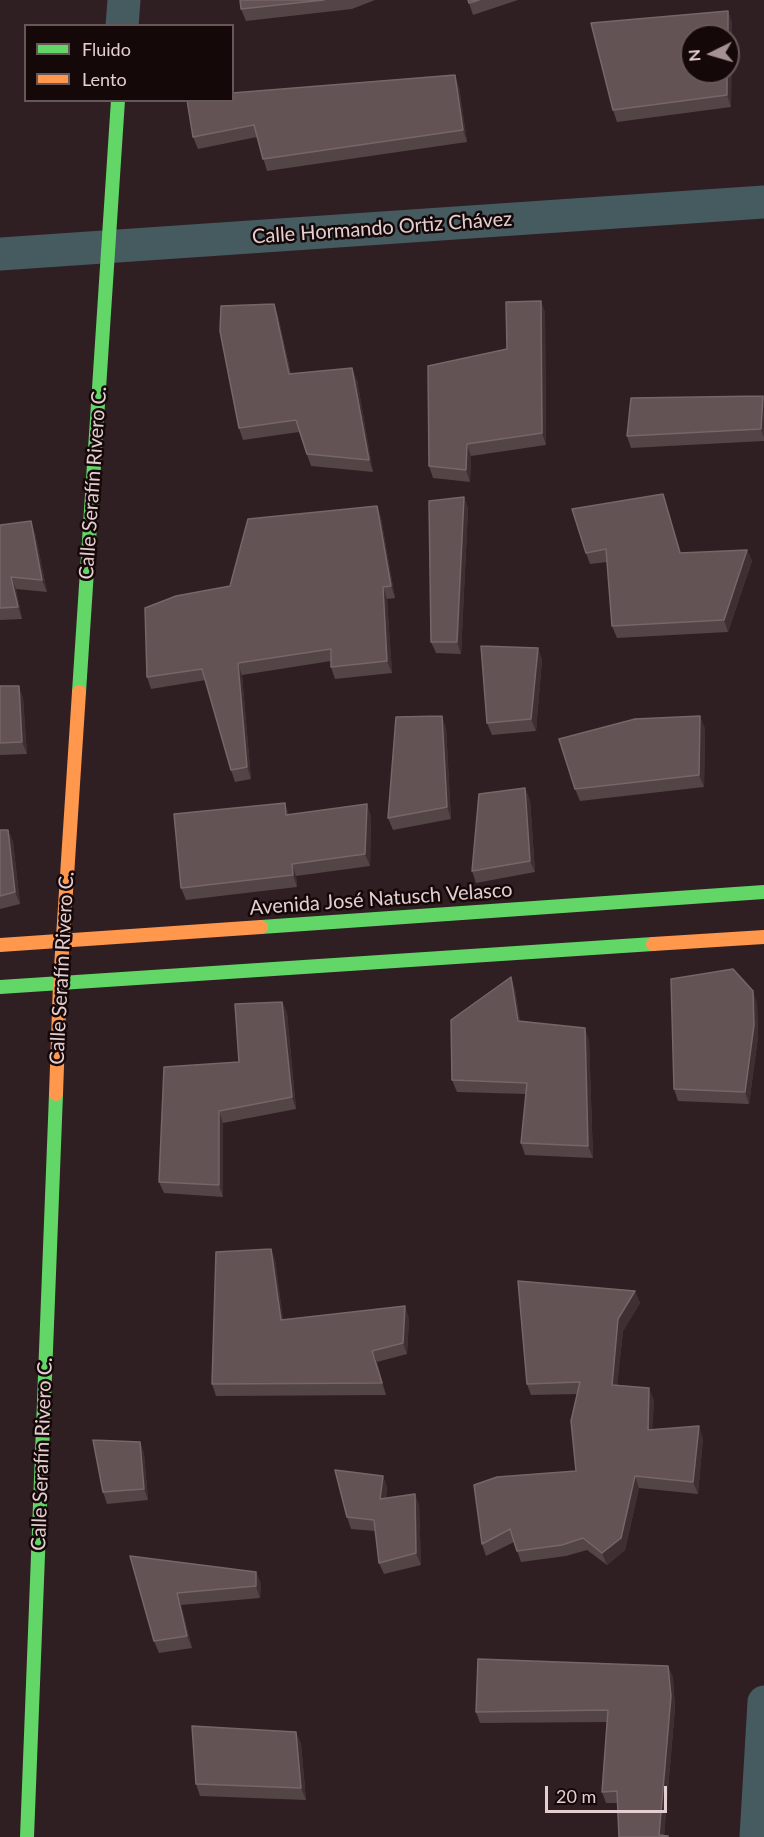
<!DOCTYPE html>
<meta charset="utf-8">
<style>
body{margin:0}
#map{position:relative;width:764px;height:1837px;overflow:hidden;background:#301f22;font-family:Lato,sans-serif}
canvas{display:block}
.legend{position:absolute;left:24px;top:24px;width:210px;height:78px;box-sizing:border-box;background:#150809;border:2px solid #685759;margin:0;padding:8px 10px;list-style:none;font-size:18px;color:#e4ced0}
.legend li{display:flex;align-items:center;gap:12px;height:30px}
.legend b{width:30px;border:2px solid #685759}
.north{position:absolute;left:680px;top:24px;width:60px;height:60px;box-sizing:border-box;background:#150809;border:2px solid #685759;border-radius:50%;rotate:265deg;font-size:16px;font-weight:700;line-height:24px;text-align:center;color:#e4ced0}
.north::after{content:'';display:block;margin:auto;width:21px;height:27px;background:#a59193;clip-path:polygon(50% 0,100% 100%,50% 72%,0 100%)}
.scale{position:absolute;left:545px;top:1786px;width:122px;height:27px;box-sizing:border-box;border:3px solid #e4ced0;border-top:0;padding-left:8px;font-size:18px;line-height:21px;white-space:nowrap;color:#e4ced0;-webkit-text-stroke:4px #150809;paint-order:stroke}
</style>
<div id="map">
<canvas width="764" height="1837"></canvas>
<ul class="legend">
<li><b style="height:8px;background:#63d668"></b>Fluido</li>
<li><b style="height:8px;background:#ff974d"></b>Lento</li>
</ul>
<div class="north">N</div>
<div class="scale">20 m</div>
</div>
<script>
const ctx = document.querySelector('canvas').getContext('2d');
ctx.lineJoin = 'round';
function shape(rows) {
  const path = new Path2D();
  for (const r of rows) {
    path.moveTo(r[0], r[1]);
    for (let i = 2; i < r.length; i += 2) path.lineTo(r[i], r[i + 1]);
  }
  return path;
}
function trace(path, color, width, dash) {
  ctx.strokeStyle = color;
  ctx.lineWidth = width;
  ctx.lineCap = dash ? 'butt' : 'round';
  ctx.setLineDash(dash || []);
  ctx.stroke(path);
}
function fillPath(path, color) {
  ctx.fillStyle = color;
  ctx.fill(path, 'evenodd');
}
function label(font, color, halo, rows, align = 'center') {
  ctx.font = font + ' Lato,sans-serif';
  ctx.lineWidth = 5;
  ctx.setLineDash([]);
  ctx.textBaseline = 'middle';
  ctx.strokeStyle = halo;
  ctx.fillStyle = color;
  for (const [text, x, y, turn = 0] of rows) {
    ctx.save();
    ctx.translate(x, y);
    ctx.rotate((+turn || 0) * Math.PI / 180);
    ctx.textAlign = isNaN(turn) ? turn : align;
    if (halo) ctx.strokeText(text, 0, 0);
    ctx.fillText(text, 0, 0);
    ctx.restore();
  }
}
trace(shape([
 [122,26,124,0],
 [0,254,764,202],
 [756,1837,764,1702]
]), '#455b5f', 33);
trace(shape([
 [79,692,118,100],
 [261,927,764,892],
 [0,987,653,944],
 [27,1837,56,1094]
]), '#63d668', 14);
trace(shape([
 [653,944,764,937],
 [0,945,261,927],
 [56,1094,60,983,79,692]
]), '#ff974d', 14);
fillPath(shape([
 [240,0,375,0,352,9,246,21,241,9],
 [468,0,518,0,473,15],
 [728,11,732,23,731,107,617,122,613,110],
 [459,87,467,142,267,171,257,137,198,149,193,137],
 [541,301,545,313,546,445,471,456,470,482,433,478,429,466,507,349],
 [274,304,278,316,291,374,357,380,373,472,311,466,299,432,243,440,239,428],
 [764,398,764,441,631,448,627,436],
 [663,494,681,553,747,550,752,561,728,632,617,638,612,626,607,562,590,564,586,553],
 [464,497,468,509,461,654,436,653,431,642],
 [377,506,381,518,395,598,387,599,392,673,335,679,331,667,331,661,242,675,251,779,235,782,231,770,206,680,151,689,147,677,230,586],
 [0,525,35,533,47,592,16,589,22,619,0,620],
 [538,648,542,660,536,731,492,735,487,723],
 [0,686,23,698,27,754,0,755],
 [446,728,451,819,393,830,388,818],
 [705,728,704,787,580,801,575,789],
 [525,788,530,800,535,872,476,883,472,871],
 [289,815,371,816,370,866,296,876,297,887,186,900,181,888],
 [0,830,8,830,13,842,20,904,0,909],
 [515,989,520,1022,589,1040,593,1158,525,1155,521,1143,526,1094,457,1092,452,1080],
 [282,1002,287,1013,296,1109,223,1123,223,1197,164,1193,159,1182,239,1062],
 [757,1002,758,1037,749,1104,678,1101,674,1089],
 [271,1249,275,1260,283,1320,409,1318,407,1354,377,1362,386,1395,216,1396,212,1384],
 [635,1291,640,1303,623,1331,617,1385,654,1400,652,1429,703,1438,698,1494,639,1488,625,1550,607,1565,587,1550,566,1556,521,1562,514,1542,486,1556,482,1544,576,1471,577,1394,531,1395,527,1384],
 [140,1442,144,1454,148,1500,107,1504,103,1492],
 [383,1476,387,1487,386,1499,415,1494,419,1506,421,1565,384,1574,379,1563,375,1531,351,1529,347,1517],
 [130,1556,256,1572,261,1584,260,1598,181,1605,192,1648,159,1653,154,1641],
 [668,1666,673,1678,675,1708,664,1835,619,1837,617,1803,606,1803,602,1792,607,1722,480,1723,476,1712],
 [296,1732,301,1744,306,1800,200,1796,196,1784]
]), '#534446');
fillPath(shape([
 [728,11,732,23,731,107,727,95,728,72],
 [455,75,459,87,467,142,463,130],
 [541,301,545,313,546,445,542,433],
 [274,304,278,316,293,386,289,374],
 [352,368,357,380,373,472,369,460],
 [763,396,764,398,764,437,761,429],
 [467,444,471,456,470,482,466,470],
 [663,494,667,506,684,565,680,553],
 [464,497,468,509,461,654,457,642],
 [377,506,381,518,395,598,391,586],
 [31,521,35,533,47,592,42,580],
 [747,550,752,561,728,632,724,620],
 [11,577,16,589,22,619,18,607],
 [383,587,387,599,392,673,387,661],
 [538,648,542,660,536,731,531,719],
 [238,663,242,675,251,779,247,767],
 [19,686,23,698,27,754,22,742],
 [442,716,446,728,451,819,447,807],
 [700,716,705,728,704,787,699,775],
 [525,788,530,800,535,872,530,861],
 [285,803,289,814,290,827,286,815],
 [367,804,371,816,370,866,365,854],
 [8,830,13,842,20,904,15,892],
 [292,864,296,876,297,887,293,875],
 [511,977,515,989,522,1033,518,1021],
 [753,991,757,1002,758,1037,749,1104,745,1092],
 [282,1002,287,1013,296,1109,292,1097],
 [585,1028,589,1040,593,1158,588,1146],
 [219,1111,223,1123,223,1197,219,1185],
 [271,1249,275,1260,285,1332,281,1320],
 [635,1291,640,1303,623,1331,616,1397,612,1385,618,1319],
 [405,1306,409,1318,407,1354,403,1343],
 [372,1351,377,1362,386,1395,382,1383],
 [649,1388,654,1400,652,1441,648,1430],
 [699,1426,703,1438,698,1494,693,1482],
 [140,1442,144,1454,148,1500,144,1489],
 [383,1476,387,1487,384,1511,380,1499],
 [635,1476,639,1488,625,1550,607,1565,602,1553],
 [415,1494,419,1506,421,1565,416,1553],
 [256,1572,261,1584,260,1598,256,1586],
 [177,1593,181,1605,192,1648,187,1636],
 [668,1666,673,1678,675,1708,664,1837,659,1835],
 [296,1732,301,1744,306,1800,301,1788]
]), '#3e2f32');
const building = shape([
 [240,0,324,0,241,9,240,0],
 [468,0,479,0,469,3,468,0],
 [728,11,728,36,692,36,692,72,727,72,727,95,613,110,591,23,728,11],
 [455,75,463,130,263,159,254,125,193,137,187,100,232,100,232,93,455,75],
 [541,301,542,433,467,444,466,470,429,466,428,366,507,349,506,302,541,301],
 [274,304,289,374,352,368,369,460,307,454,296,420,239,428,220,331,221,306,274,304],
 [763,396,761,429,627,436,631,398,763,396],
 [663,494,680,553,747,550,724,620,612,626,606,549,586,553,572,509,663,494],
 [464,497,457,642,431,642,429,501,464,497],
 [377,506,391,586,383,587,387,661,331,667,331,649,238,663,247,767,231,770,202,669,147,677,145,608,176,596,230,586,248,519,377,506],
 [31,521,42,580,11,577,18,607,0,608,0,525,31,521],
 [481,646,538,648,531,719,487,723,481,646],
 [0,686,19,686,22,742,0,743,0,686],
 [442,716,447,807,388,818,396,717,442,716],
 [700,716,699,775,575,789,559,739,635,719,700,716],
 [525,788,530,861,472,871,479,794,525,788],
 [285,803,286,815,367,804,365,854,292,864,293,875,181,888,174,814,285,803],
 [0,830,8,830,15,892,0,896,0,830],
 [733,969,753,991,754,1025,745,1092,674,1089,671,979,733,969],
 [511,977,518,1021,585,1028,588,1146,521,1143,527,1083,452,1080,451,1020,511,977],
 [282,1002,292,1097,219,1111,219,1185,159,1182,164,1067,239,1062,235,1004,282,1002],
 [271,1249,281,1320,405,1306,403,1343,372,1351,382,1383,212,1384,216,1252,271,1249],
 [518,1281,635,1291,618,1319,612,1385,649,1388,648,1430,699,1426,693,1482,635,1476,621,1538,602,1553,583,1538,562,1545,517,1551,510,1529,482,1544,474,1485,497,1477,576,1471,571,1421,580,1382,527,1384,518,1281],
 [93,1440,140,1442,144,1489,103,1492,93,1440],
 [335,1470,383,1476,380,1499,415,1494,416,1553,379,1563,374,1520,347,1517,335,1470],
 [130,1556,256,1572,256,1586,177,1593,187,1636,154,1641,130,1556],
 [478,1659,668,1666,671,1696,659,1835,668,1836,668,1837,619,1837,617,1791,602,1792,608,1710,476,1712,478,1659],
 [192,1726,296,1732,301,1788,196,1784,192,1726]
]);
fillPath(building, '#635355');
trace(building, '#776668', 1.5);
label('20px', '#e4ced0', '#150809', [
 ["Calle Hormando Ortiz Chávez",382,228,-4],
 ["Calle Serafín Rivero C.",93,483,-86],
 ["Avenida José Natusch Velasco",381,899,-4],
 ["Calle Serafín Rivero C.",62,968,-87],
 ["Calle Serafín Rivero C.",42,1454,-88]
]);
</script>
